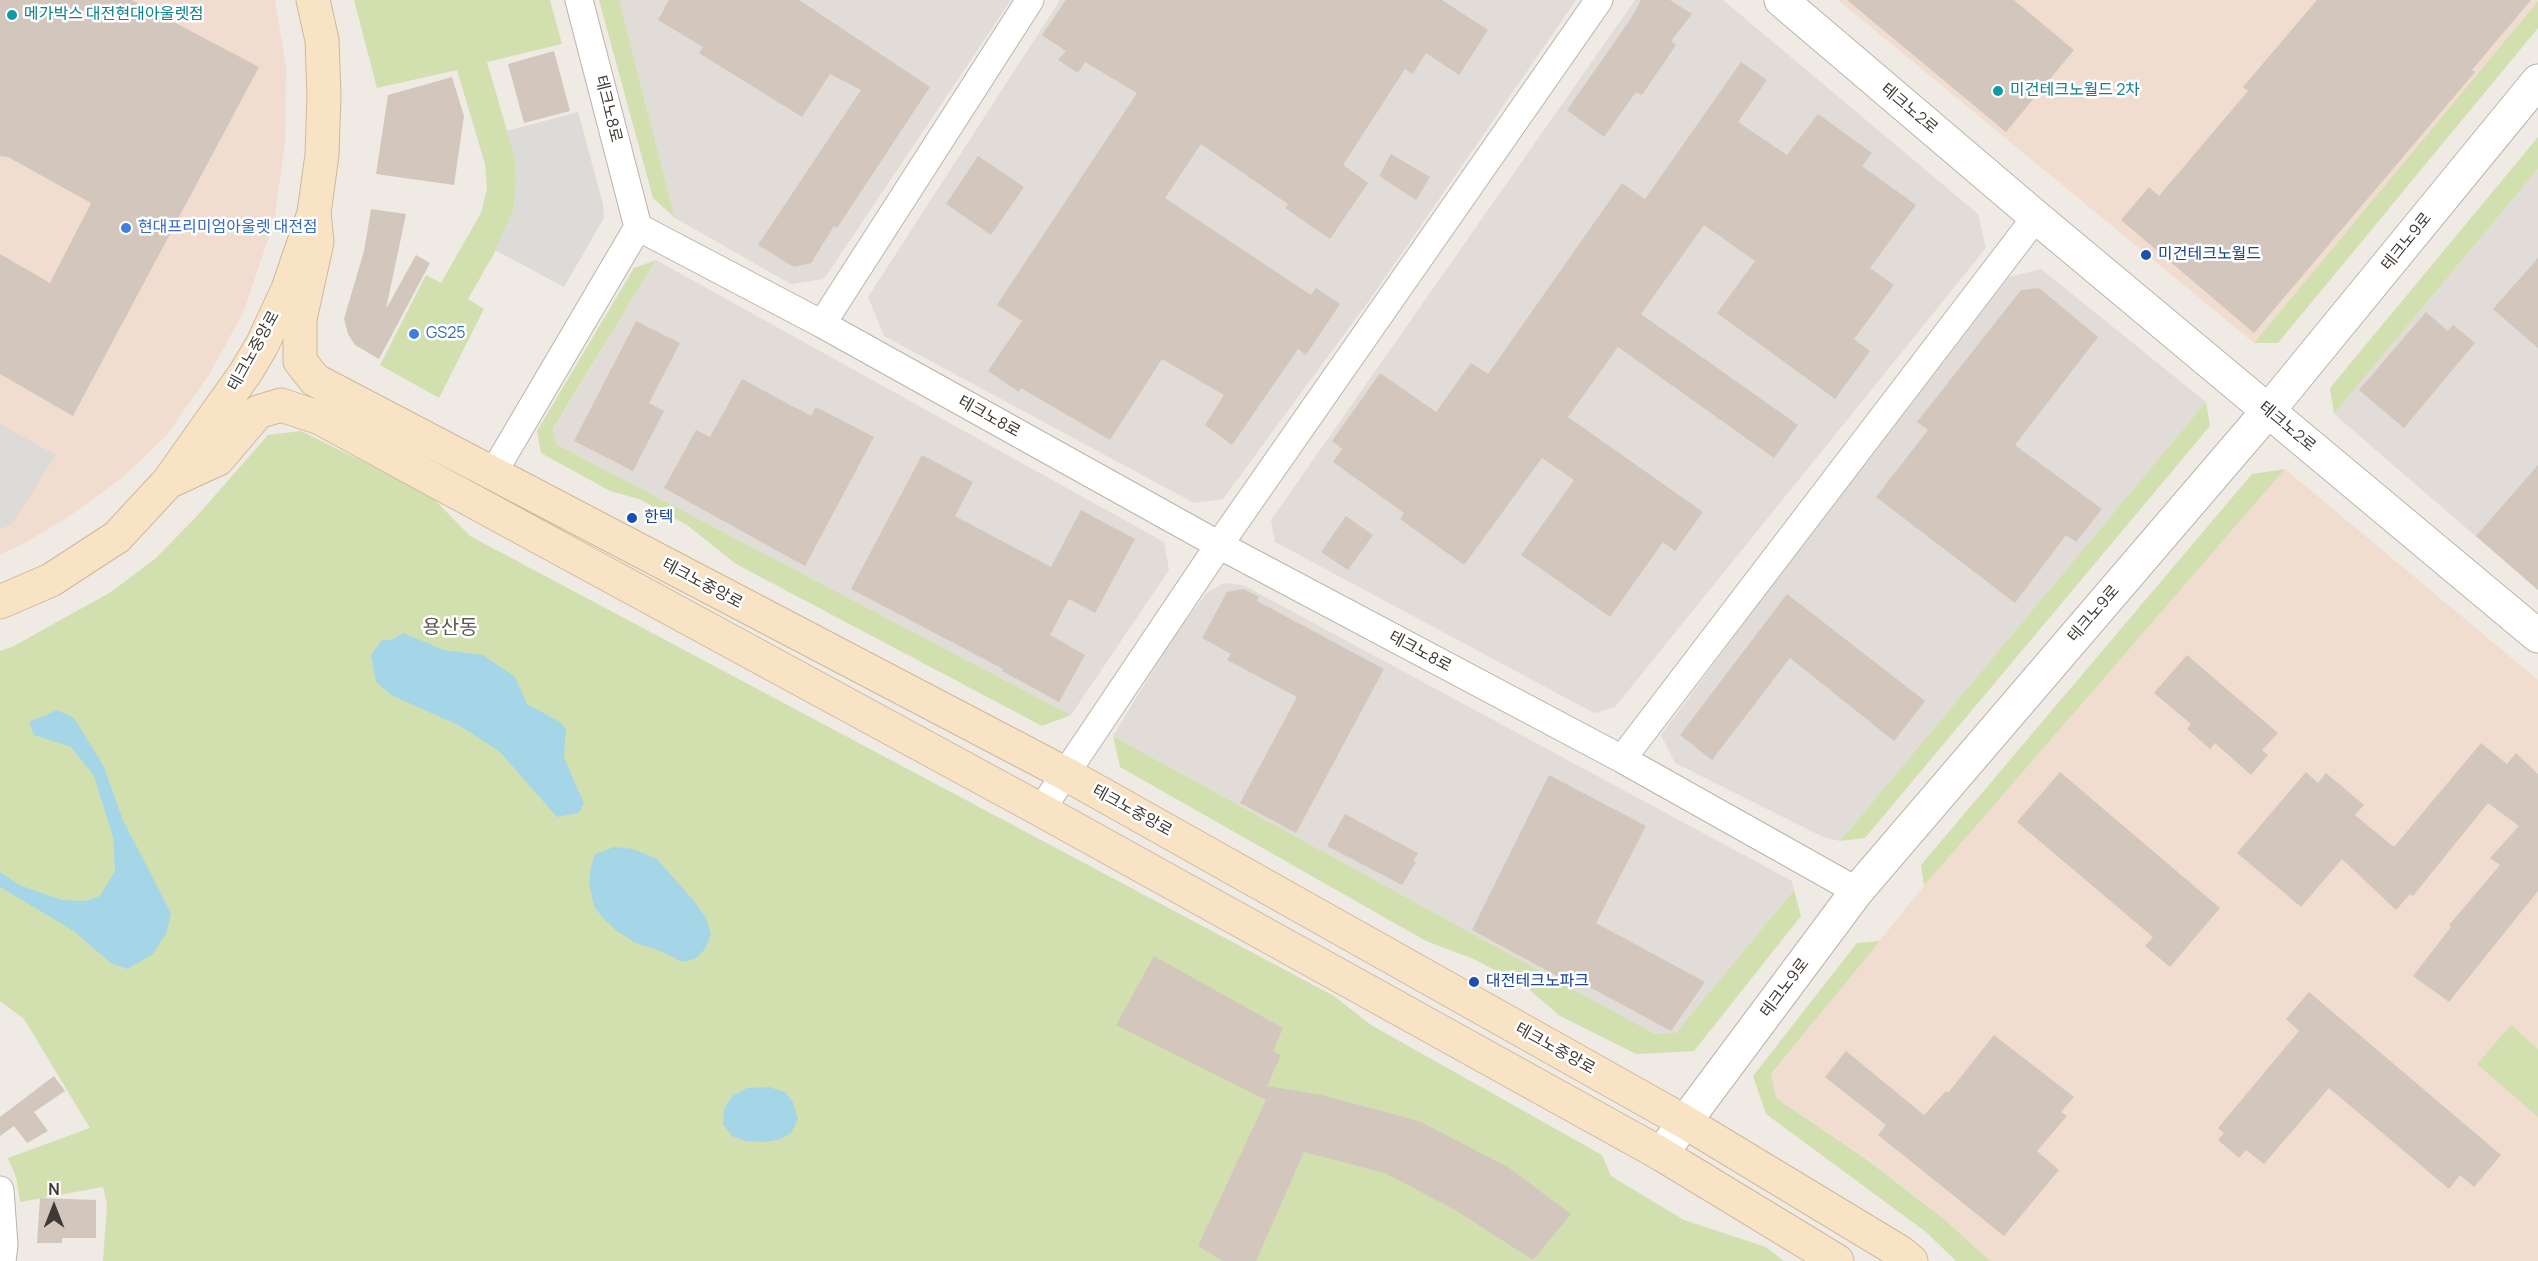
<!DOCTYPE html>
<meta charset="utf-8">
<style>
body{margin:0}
#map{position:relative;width:2538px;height:1261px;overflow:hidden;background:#efeae3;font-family:Manrope,sans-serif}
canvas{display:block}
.north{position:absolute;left:24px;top:1177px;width:60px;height:60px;-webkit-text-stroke:4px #fff;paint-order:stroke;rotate:0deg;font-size:16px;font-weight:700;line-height:24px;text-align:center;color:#413a34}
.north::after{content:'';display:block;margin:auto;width:21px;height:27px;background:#413a34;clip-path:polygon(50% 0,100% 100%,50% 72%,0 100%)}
</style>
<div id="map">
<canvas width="2538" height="1261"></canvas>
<div class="north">N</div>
</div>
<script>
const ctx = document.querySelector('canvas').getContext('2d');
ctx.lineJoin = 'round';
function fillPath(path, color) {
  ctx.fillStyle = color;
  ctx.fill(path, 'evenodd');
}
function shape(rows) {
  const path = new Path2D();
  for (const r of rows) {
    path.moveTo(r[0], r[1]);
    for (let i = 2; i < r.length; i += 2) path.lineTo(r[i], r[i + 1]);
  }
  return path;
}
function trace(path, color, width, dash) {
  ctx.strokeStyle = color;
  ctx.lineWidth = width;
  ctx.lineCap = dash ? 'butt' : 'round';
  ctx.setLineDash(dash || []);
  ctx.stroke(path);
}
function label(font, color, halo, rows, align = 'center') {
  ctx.font = font + ' Manrope,"Noto Sans KR",sans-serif';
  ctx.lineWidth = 5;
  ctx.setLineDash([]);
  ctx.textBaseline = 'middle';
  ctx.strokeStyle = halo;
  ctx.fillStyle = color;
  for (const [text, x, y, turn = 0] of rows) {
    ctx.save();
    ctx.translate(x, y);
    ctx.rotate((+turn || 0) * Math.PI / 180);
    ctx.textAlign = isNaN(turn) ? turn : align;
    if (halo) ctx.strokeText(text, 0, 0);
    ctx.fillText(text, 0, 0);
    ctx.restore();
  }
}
fillPath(shape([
 [0,0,275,0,286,67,285,143,274,222,244,311,209,375,166,436,122,478,68,517,21,545,0,554],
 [1838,0,2538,0,2538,1,2254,343],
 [2285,469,2538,680,2538,1261,1990,1261,1945,1220,1870,1161,1776,1098,1771,1075,1924,886]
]), '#f0ddd0');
fillPath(shape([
 [619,0,1011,0,824,279,791,284,675,218],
 [1060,0,1576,0,1373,295,1223,499,1194,503,884,336,868,297],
 [1635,0,1723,0,1978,214,1986,248,1615,707,1594,713,1275,542,1271,520],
 [2538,169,2538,590,2334,414],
 [656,260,1164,542,1169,570,1071,715,556,444,553,430],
 [2041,269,2206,402,1840,841,1823,837,1675,763,1661,735,1782,572,2009,277],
 [1224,583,1243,585,1792,881,1794,890,1676,1034,1655,1034,1113,736,1175,634,1207,593]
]), '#e1dcd8');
fillPath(shape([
 [354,0,550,0,562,44,487,62,515,158,516,181,514,209,500,243,468,299,484,309,439,398,380,365,426,275,441,283,481,213,487,189,485,164,457,70,377,88],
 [599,0,619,0,675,218,653,198],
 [2538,1,2538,28,2278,343,2254,343],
 [2538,137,2538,169,2334,414,2330,388],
 [656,260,553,429,556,444,1071,715,1042,726,736,564,687,525,639,499,610,491,541,453,537,431,634,268],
 [2206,402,2210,426,1865,838,1840,841],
 [301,431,429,494,470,536,1334,996,1371,1025,1602,1155,1611,1176,1684,1220,1766,1247,1784,1261,103,1261,107,1204,103,1187,20,1202,16,1177,8,1158,90,1128,24,1019,0,1001,0,651,12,647,111,592,156,558,196,517,268,435],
 [2285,469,2060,729,1924,886,1921,865,2252,474],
 [1113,736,1655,1034,1676,1033,1794,890,1801,916,1694,1051,1636,1054,1560,1016,1526,987,1474,959,1426,941,1120,767],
 [1880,941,1771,1074,1776,1098,1869,1161,1945,1220,1990,1261,1956,1261,1926,1232,1766,1114,1753,1076,1857,943],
 [2511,1025,2538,1049,2538,1117,2477,1064]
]), '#d2e0b0');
fillPath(shape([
 [578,112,603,204,604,218,564,287,495,250,514,209,516,181,515,159,507,131],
 [0,424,56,455,11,525,0,529]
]), '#dddbd8');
fillPath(shape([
 [403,633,444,650,483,655,515,677,527,704,560,722,566,729,564,758,584,803,579,813,557,817,500,752,460,726,391,695,376,682,371,655,382,640,392,640],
 [57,710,74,718,103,765,123,820,171,913,167,932,152,955,127,969,111,963,72,930,0,887,0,872,19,885,62,900,85,901,100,896,115,871,113,837,94,776,71,747,34,735,29,722],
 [614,847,633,849,657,859,694,901,706,918,711,934,705,949,695,959,682,962,665,953,634,942,617,931,602,917,594,906,589,882,591,867,595,854],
 [769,1087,785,1092,793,1102,798,1119,791,1133,781,1139,765,1142,745,1141,732,1136,723,1124,724,1109,732,1096,747,1088]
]), '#a5d6e7');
fillPath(shape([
 [0,0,132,0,259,67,73,416,0,374,0,254,50,283,91,203,8,157,0,156],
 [669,0,799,0,930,87,837,228,834,226,811,263,794,267,758,245,861,90,830,74,802,117,699,53,703,47,658,20],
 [1066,0,1442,0,1488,30,1459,75,1426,53,1413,74,1405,69,1343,165,1368,183,1330,239,1285,208,1288,204,1201,144,1165,198,1311,295,1316,288,1340,304,1306,355,1298,349,1232,445,1205,425,1224,395,1162,359,1110,440,1021,388,1019,392,988,371,1022,321,997,305,1137,93,1085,62,1078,73,1058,60,1066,51,1042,35],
 [1641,0,1670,0,1692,14,1671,41,1676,45,1642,95,1636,92,1604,137,1567,110,1630,20],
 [1847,0,2014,0,2074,50,2006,132],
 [2317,0,2531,0,2472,70,2475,72,2254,333,2121,220,2149,187,2159,196,2248,91,2243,87],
 [554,51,570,111,524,123,508,64],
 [1741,62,1767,80,1738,122,1787,155,1818,114,1872,153,1862,166,1916,205,1870,268,1894,285,1854,339,1870,351,1835,399,1717,313,1755,261,1704,225,1641,314,1798,425,1774,458,1618,347,1568,417,1703,512,1675,551,1663,542,1610,617,1521,555,1574,480,1542,458,1464,565,1400,519,1404,513,1333,462,1342,449,1332,441,1380,373,1436,412,1471,363,1488,374,1622,183,1645,199],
 [452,77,464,116,454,185,376,174,388,95],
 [1391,154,1430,177,1416,200,1379,176],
 [978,156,1024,187,991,235,946,204],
 [371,209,406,214,386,309,416,255,430,263,379,359,355,345,348,334,344,319,364,251],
 [2538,258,2538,348,2493,309],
 [2039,288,2098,337,2015,445,2102,509,2076,542,2066,535,2015,603,1876,497,1928,430,1917,422,2021,290],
 [2426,312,2448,331,2453,325,2475,343,2404,428,2359,390],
 [636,321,680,343,649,403,664,411,633,471,574,441],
 [742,379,811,416,816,407,874,437,805,566,664,488,696,430,710,437],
 [922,455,973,482,955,516,1051,567,1081,510,1135,539,1095,613,1069,599,1050,635,1085,655,1059,702,1002,671,1003,669,851,589],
 [2538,465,2538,590,2476,536],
 [1346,516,1373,535,1348,570,1321,552],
 [1244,589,1259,597,1257,601,1384,669,1296,833,1240,803,1297,697,1227,660,1231,654,1202,638,1227,592],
 [1787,594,1925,701,1894,741,1790,658,1712,760,1680,735],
 [2187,655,2278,733,2262,750,2268,755,2251,775,2215,743,2210,749,2187,729,2191,724,2154,693],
 [2481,743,2507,764,2516,753,2538,774,2538,891,2449,1002,2413,976,2451,927,2449,925,2500,865,2490,858,2519,826,2488,803,2413,896,2410,894,2396,910,2342,859,2301,907,2237,853,2306,772,2318,783,2326,773,2364,805,2355,815,2394,847],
 [2060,772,2220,908,2170,967,2145,946,2153,937,2017,822],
 [1549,775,1646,826,1596,923,1705,982,1671,1031,1569,976,1566,981,1472,930],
 [1345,814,1418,853,1413,861,1416,862,1402,885,1327,846],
 [1154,956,1283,1028,1273,1051,1281,1055,1267,1086,1322,1095,1419,1121,1508,1167,1571,1214,1533,1260,1455,1210,1385,1173,1304,1152,1256,1261,1223,1261,1198,1246,1266,1100,1116,1025],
 [2309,992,2501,1155,2474,1187,2460,1175,2449,1189,2329,1088,2264,1164,2246,1150,2239,1158,2218,1140,2224,1133,2218,1128,2299,1031,2286,1019],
 [1994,1035,2074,1097,2061,1112,2067,1116,2037,1151,2059,1170,2004,1236,1878,1135,1886,1125,1825,1077,1846,1051,1924,1115,1946,1091,1948,1093],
 [54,1076,65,1091,34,1112,48,1131,27,1143,14,1126,0,1136,0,1117],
 [40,1198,96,1200,96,1238,62,1238,62,1243,37,1243]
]), '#d3c7bd');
const minor = shape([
 [579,0,638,227,822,324,1219,545,1622,759,1857,891],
 [822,324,1030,0],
 [492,475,638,227],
 [1622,759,2036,217],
 [1041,810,1219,545,1599,0],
 [0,1190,4,1245,2,1261]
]);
const tertiary = shape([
 [1781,0,2036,217,2538,636],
 [1661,1154,1857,891,2268,411,2538,81]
]);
const secondary = shape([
 [314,213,317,242,300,319,300,361,315,380,1066,774,1685,1122,1900,1252,1911,1261],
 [168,482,218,459,258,412,281,405,320,418,1041,810,1661,1154,1837,1261],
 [0,602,51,580,117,537,168,482,246,372,262,345,288,289,314,213,322,155,324,96,322,40,313,0]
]);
trace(minor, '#bdb3aa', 29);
trace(tertiary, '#bdb3aa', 35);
trace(secondary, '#ceb89a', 35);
trace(minor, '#fff', 27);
trace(tertiary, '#fff', 33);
trace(secondary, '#f8e4c5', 33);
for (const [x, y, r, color] of [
 [12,15,6,"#0f9aa8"],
 [1998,91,6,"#0f9aa8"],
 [126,228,6,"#3f7fe0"],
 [2146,255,6,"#1a4fb4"],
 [414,334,6,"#3f7fe0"],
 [632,518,6,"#1a4fb4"],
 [1474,982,6,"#1a4fb4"]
]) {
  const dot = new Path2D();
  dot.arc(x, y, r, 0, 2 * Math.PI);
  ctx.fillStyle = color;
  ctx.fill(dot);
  trace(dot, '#fff', 2);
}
label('16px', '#0d838f', '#fff', [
 ["메가박스 대전현대아울렛점",24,15],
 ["미건테크노월드 2차",2010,91]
], 'left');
label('16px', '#413a34', '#fff', [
 ["테크노8로",608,109,76],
 ["테크노2로",1909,109,40],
 ["테크노9로",2407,242,-51],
 ["테크노중앙로",254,351,-61],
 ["테크노8로",989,417,29],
 ["테크노2로",2287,427,40],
 ["테크노중앙로",702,584,28],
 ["테크노9로",2094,614,-49],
 ["테크노8로",1420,652,28],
 ["테크노중앙로",1132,811,29],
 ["테크노9로",1785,988,-53],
 ["테크노중앙로",1555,1049,29]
]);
label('16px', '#366cbe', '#fff', [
 ["현대프리미엄아울렛 대전점",138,228],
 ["GS25",426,334]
], 'left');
label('16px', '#164399', '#fff', [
 ["미건테크노월드",2158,255],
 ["한텍",644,518],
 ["대전테크노파크",1486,982]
], 'left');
label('20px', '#62564d', '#fff', [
 ["용산동",450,628]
]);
</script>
